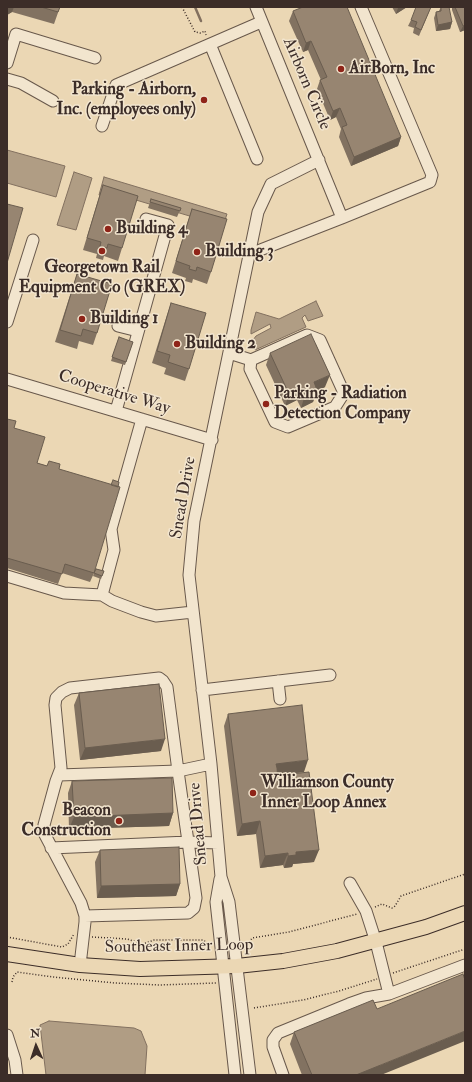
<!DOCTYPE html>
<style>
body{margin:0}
#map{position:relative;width:472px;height:1082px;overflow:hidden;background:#ebd7b4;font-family:"IM FELL Double Pica",serif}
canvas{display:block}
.frame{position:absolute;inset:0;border:8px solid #3c2d28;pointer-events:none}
.north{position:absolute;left:16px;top:1026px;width:40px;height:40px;-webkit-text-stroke:3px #f2e5ce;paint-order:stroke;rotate:357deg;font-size:11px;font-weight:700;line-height:16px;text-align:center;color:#3c2d28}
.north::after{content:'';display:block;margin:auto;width:14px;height:18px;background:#3c2d28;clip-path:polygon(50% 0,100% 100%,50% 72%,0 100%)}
</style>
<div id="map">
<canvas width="472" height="1082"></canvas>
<div class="frame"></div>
<div class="north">N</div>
</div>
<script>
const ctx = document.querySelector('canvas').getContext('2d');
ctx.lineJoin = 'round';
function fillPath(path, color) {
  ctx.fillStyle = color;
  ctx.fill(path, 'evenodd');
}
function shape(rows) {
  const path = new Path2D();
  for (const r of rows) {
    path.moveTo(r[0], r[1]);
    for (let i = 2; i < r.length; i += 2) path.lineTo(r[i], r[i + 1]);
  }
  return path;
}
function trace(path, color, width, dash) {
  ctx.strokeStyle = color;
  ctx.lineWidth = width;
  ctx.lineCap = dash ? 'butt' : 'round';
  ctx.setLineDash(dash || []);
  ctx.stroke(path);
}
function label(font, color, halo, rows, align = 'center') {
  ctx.font = font + ' "IM FELL Double Pica",serif';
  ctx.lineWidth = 3;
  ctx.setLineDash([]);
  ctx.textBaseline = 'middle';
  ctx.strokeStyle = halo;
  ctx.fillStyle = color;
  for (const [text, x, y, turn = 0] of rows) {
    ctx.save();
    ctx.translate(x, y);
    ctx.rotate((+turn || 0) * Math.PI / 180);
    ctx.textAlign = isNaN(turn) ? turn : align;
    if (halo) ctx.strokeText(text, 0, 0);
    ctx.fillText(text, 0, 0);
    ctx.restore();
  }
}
const water = shape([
 [7,150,65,166,56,197,7,183,7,150],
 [74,172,92,178,76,230,57,225,74,172],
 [104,177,227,214,223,226,136,200,134,206,99,195,104,177],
 [316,301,323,316,308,321,305,315,302,318,306,327,255,350,253,340,256,336,271,328,270,324,251,334,251,330,256,312,279,319,316,301],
 [49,1021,134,1028,141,1031,147,1046,145,1075,46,1075,40,1025,49,1021]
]);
fillPath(water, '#b09d84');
trace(water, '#82705f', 1);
trace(shape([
 [195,7,201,21]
]), '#82705f', 2.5);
const minor = shape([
 [210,44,257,159],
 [7,63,16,34,95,58],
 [7,79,21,83,53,101],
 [102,126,116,85,261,22],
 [342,218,430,182,432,175,361,7],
 [250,254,342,218,256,7],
 [7,322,33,240],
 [118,326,138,331],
 [229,353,251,360,250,369,275,422,288,427,335,407,344,393,320,340,307,335,251,360],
 [7,379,212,440],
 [116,411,168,225,146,219],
 [142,419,111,529,114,550,102,595,112,601,141,612,156,616,193,612],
 [7,576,64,593,102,595],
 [278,681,280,699],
 [202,690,330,675],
 [59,775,178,771,196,898,194,908,188,913,85,916],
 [51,848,188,842,218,843],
 [220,879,216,902,235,1075],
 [350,883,366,911,376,942,389,994,465,965],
 [80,965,85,922,85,916,81,903,44,833,44,825,56,781,61,768,55,705,56,698,62,692,70,688,159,678,163,681,167,687,178,771,211,764],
 [7,1035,15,1060,17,1075],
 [250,1075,229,902,221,877,211,764,189,575,194,521,258,212,271,184,319,160],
 [283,1075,273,1047,273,1040,278,1033,349,1004,366,998,389,994]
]);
const major = shape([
 [7,954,80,965,140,969,237,966,283,961,337,951,426,927,465,913]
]);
trace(minor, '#68584b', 13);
trace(major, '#3c2d28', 16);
trace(shape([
 [182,7,195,32,200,33,205,31,206,35],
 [375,907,382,904,392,908,395,906,401,896,465,874],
 [7,937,62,947,68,944,74,934],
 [92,937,127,939,143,944,154,940,203,940,206,942,210,951],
 [245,950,252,938,289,932,357,914],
 [393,973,465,949],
 [12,982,13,977,17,972,53,977,115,983,160,985,216,983],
 [254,1008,303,1000,339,991,377,979]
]), '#3c2d28', 1.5, [1, 2]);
trace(minor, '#f2e5ce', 11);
trace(major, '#ebd7b4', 14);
fillPath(shape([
 [7,7,60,7,54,24,12,12,7,15],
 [392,7,407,7,396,14],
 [431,7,419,36,413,33,414,28,408,26,411,20],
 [441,7,452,22,450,29,436,31,434,18,436,12,439,11],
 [452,7,465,7,465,30,460,32,452,10],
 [293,11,401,137,398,146,351,166,339,137,341,129,336,117,330,120,317,89,320,80,321,80,308,50,303,52,289,21],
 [103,185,122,248,118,261,104,256,103,260,96,258,97,254,83,250,99,197],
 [151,199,181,208,177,217,148,208],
 [192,209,211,272,207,284,193,279,192,283,185,281,186,278,172,273,188,221],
 [77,274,97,333,93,345,79,341,77,349,55,342,73,286],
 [171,303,189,369,185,381,164,374,166,368,152,363,167,315],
 [119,337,133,342,125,365,111,361],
 [270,353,325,387,317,391,313,402,301,408,297,400,285,406,266,365],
 [7,420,14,428,37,463,59,469,94,573,90,582,62,573,58,584,7,568],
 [96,569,104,571,101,579,93,576],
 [79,693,161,751,80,760,74,705],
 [228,714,304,772,277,775,278,782,289,781,291,774,314,862,293,864,292,867,284,868,283,865,260,868,256,834,237,836,224,726],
 [72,781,173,813,169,826,69,829,68,793],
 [100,850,180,884,176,896,97,898,95,862],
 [377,1009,381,1075,302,1075,290,1044,294,1032]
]), '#827261');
fillPath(shape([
 [7,7,14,7,12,12,7,15],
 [399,7,407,7,396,14,398,8],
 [452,22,450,29,436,31,438,25],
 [465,25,465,30,460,32,463,26],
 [311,41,308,50,303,52,306,43],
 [340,108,336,117,330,120,333,111],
 [401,137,398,146,351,166,354,157],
 [330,375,325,387,317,391,313,402,301,408,305,395,314,382],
 [302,388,297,400,285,406,289,394],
 [165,739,161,751,80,760,85,748],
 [308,760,304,772,272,776,276,764],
 [173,813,169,826,69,829,74,817],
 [260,821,256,834,237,836,242,824],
 [319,850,314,862,293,864,292,867,284,868,288,856,296,852],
 [288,853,283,865,260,868,265,856],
 [180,884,176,896,97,898,101,886],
 [465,1031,465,1041,381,1075,356,1075]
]), '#6a5d4f');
const building = shape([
 [41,7,60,7,58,12,41,7],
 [303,7,347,7,401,137,354,157,342,127,347,125,340,108,333,111,320,80,327,77,311,41,306,43,293,11,303,7],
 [416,7,431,7,421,30,415,27,417,22,411,20,416,7],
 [441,7,449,7,452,22,438,25,436,12,441,11,441,7],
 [455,7,465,7,465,25,463,26,455,7],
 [103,185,138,196,122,248,108,244,107,248,100,246,101,242,87,238,103,185],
 [151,199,181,208,180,211,150,202,151,199],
 [7,204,23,208,7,263,7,204],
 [192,209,227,219,211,272,197,267,196,271,189,269,190,266,176,261,192,209],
 [77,274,112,284,97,333,83,329,81,336,60,330,77,274],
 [171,303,206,313,189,369,168,362,170,355,157,351,171,303],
 [311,334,330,375,314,382,317,390,305,395,302,388,289,394,270,353,311,334],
 [119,337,133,342,126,362,112,357,119,337],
 [7,419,16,421,14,428,45,437,37,463,47,466,49,461,60,464,59,469,120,487,94,573,65,564,62,574,7,558,7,419],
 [113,480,119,482,118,487,111,485,113,480],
 [96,569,104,571,102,576,94,573,96,569],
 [159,684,165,739,85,748,79,693,159,684],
 [302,705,308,760,276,764,277,768,278,782,292,780,291,774,309,772,319,850,296,852,296,855,288,856,288,853,265,856,260,821,242,824,228,714,302,705],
 [172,778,173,813,74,817,72,781,172,778],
 [179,847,180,884,101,886,100,850,179,847],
 [463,974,465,980,465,1031,356,1075,312,1075,294,1032,373,1000,377,1009,463,974]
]);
fillPath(building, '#978571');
trace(building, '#6a5d4f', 1);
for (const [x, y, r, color] of [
 [341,69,4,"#8f2418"],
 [204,100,4,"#8f2418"],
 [108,229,4,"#8f2418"],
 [102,251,4,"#8f2418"],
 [197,252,4,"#8f2418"],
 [82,319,4,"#8f2418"],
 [177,344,4,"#8f2418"],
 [266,404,4,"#8f2418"],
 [253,793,4,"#8f2418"],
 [119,821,4,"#8f2418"]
]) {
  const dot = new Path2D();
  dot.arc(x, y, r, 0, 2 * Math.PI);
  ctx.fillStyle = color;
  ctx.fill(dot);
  trace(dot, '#f2e5ce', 1.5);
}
label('bold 17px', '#3c2d28', '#f2e5ce', [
 ["AirBorn, Inc",349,69],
 ["Parking - Airborn,",196,90,"right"],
 ["Inc. (employees only)",196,110,"right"],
 ["Building 4",116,229],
 ["Building 3",205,252],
 ["Georgetown Rail",102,268,"center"],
 ["Equipment Co (GREX)",102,288,"center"],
 ["Building 1",90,319],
 ["Building 2",185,344],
 ["Parking - Radiation",274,394],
 ["Detection Company",274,414],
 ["Williamson County",261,783],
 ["Inner Loop Annex",261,803],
 ["Beacon",111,811,"right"],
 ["Construction",111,831,"right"]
], 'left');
label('17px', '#3c2d28', '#f2e5ce', [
 ["Airborn Circle",306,84,67],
 ["Cooperative Way",114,393,17],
 ["Snead Drive",184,498,-80],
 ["Snead Drive",199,824,-95],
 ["Southeast Inner Loop",179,947,-1]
]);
</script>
